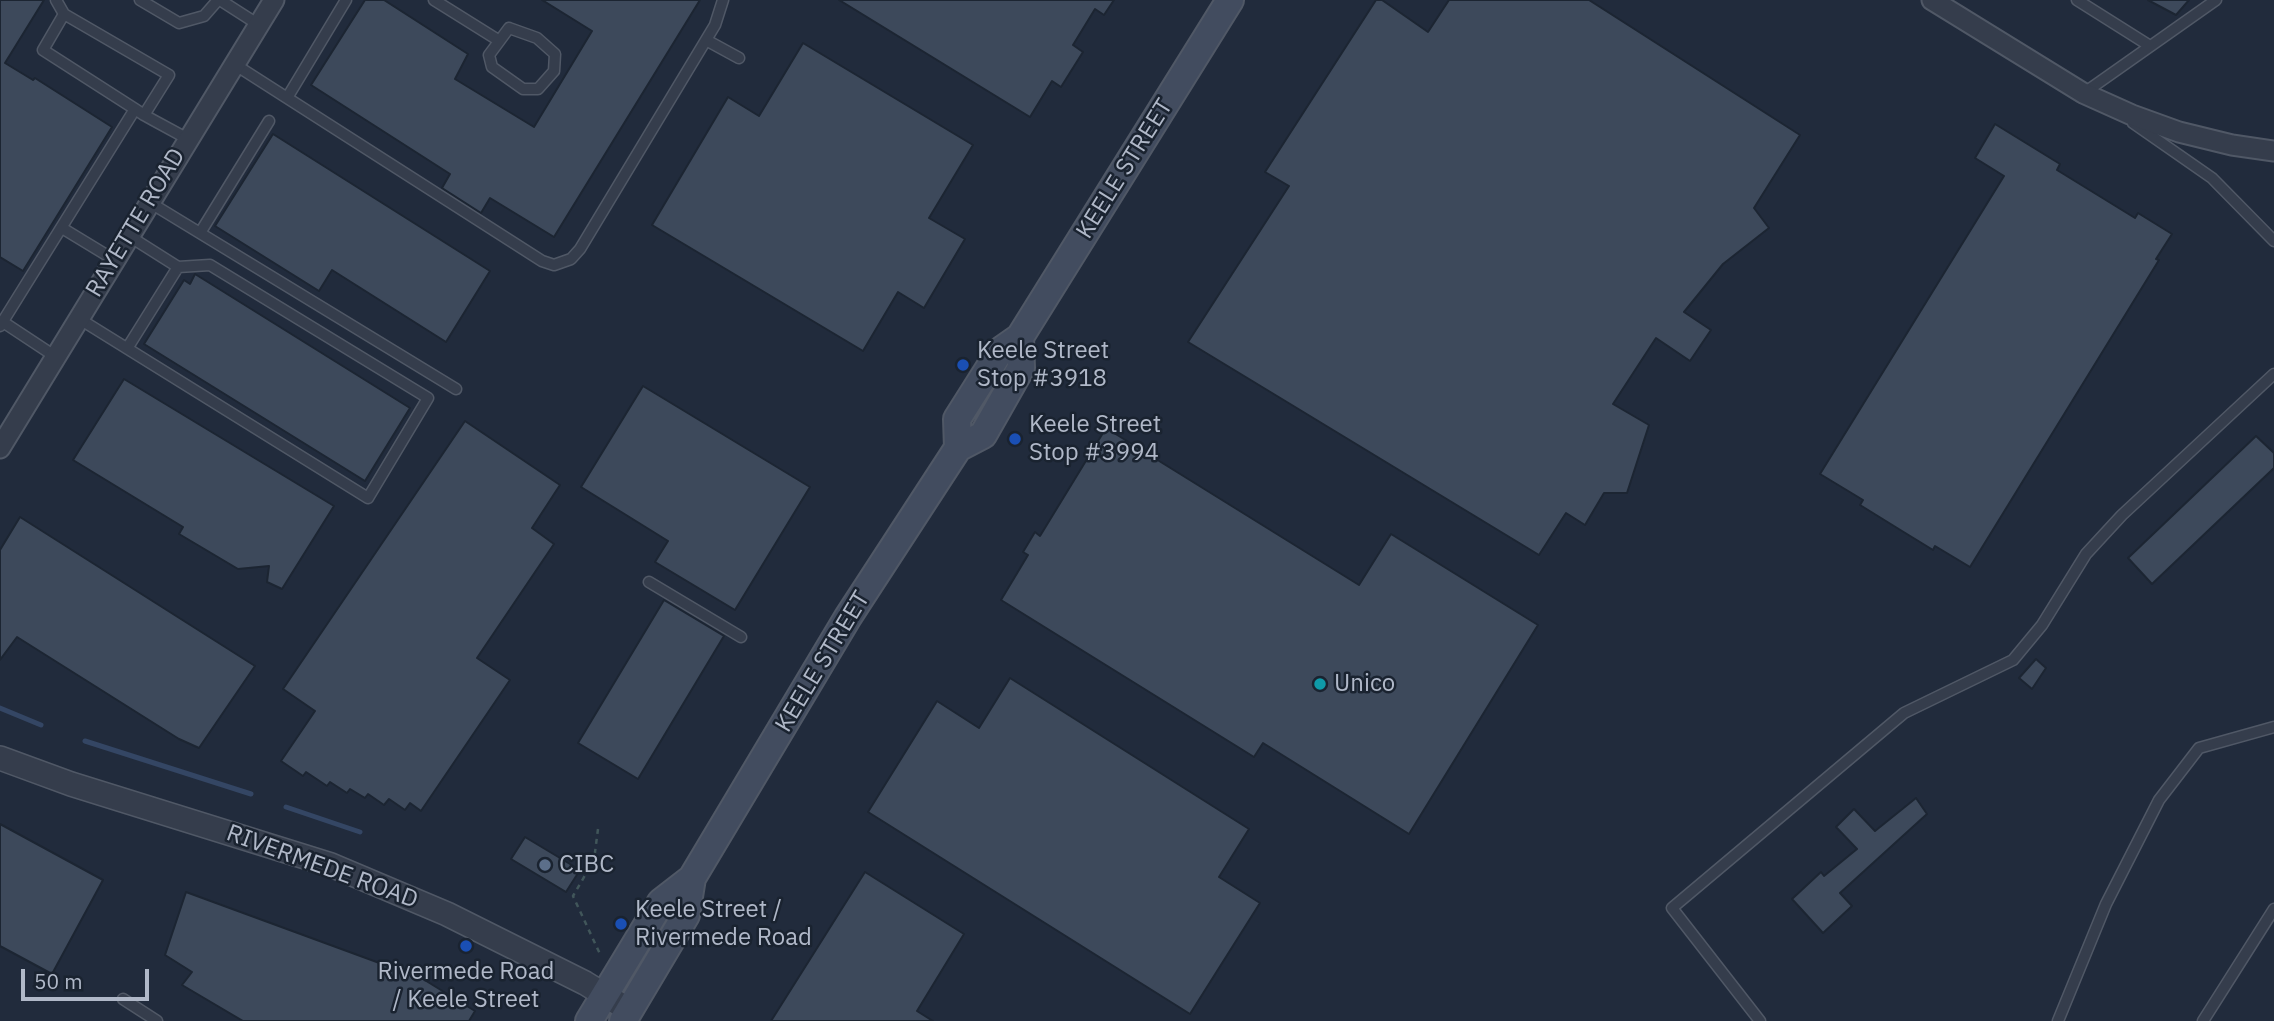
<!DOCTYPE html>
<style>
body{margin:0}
#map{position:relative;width:2274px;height:1021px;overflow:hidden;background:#212b3c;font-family:"IBM Plex Sans",sans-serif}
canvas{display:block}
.scale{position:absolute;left:21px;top:969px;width:128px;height:32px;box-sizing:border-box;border:4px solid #b0b8c8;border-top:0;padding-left:9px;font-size:21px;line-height:24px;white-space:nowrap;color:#b0b8c8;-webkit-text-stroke:5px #1a2330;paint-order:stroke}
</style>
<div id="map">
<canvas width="2274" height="1021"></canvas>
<div class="scale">50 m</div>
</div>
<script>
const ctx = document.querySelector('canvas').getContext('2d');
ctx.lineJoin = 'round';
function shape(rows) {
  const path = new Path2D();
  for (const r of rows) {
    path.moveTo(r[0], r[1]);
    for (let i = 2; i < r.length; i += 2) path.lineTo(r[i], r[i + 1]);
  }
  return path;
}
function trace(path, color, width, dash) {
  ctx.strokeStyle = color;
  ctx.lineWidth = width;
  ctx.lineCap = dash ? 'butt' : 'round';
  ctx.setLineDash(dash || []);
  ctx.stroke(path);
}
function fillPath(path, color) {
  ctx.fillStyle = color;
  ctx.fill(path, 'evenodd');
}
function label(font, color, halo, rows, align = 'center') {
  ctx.font = font + ' "IBM Plex Sans",sans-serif';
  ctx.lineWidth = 5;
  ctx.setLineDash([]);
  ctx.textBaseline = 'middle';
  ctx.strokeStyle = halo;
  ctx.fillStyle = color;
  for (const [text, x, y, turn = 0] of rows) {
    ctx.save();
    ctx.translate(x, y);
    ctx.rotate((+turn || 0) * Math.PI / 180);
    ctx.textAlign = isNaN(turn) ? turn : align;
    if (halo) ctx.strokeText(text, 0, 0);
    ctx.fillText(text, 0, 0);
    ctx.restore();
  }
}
trace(shape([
 [0,708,41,725],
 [85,741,251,794],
 [286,807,360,832]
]), '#344664', 5);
const building = shape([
 [0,0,44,0,5,63,33,80,35,78,112,127,23,271,0,257,0,0],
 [365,0,384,0,468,54,455,79,534,127,592,31,542,0,700,0,554,237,490,198,481,213,442,188,450,174,311,85,365,0],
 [839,0,1114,0,1104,15,1095,9,1073,45,1083,52,1061,87,1052,81,1030,117,839,0],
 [1376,0,1382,0,1428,32,1449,0,1589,0,1800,135,1754,208,1769,228,1723,264,1684,312,1711,330,1690,361,1656,338,1613,404,1649,425,1627,493,1604,493,1585,525,1566,513,1539,555,1188,342,1289,186,1265,172,1376,0],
 [2148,0,2189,0,2176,15,2148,0],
 [803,43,973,145,929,218,965,239,924,308,898,292,863,351,652,225,728,97,759,116,803,43],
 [1995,124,2060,164,2057,170,2135,218,2138,213,2172,234,2156,259,2159,260,1970,567,1935,546,1933,550,1902,531,1860,505,1863,500,1820,474,2004,176,1975,158,1995,124],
 [273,134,490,271,446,342,332,270,319,291,215,226,273,134],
 [195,274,410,408,365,481,144,344,184,280,190,284,195,274],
 [124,379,334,506,282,589,267,582,269,566,238,569,179,534,183,527,73,460,124,379],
 [643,386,810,487,735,610,655,562,668,541,581,487,643,386],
 [465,421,560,485,532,528,554,544,477,658,510,680,421,811,410,803,405,810,389,799,384,805,368,794,365,798,350,789,347,793,330,782,327,786,306,772,303,776,281,761,315,711,283,689,465,421],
 [1106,428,1359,585,1391,534,1538,625,1409,834,1263,743,1254,757,1001,600,1028,555,1023,552,1035,532,1040,536,1106,428],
 [2256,436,2274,453,2274,468,2152,584,2128,558,2256,436],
 [20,517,255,666,199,748,179,739,17,637,0,660,0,550,20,517],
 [664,600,724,636,638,779,578,743,664,600],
 [2036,659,2046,668,2032,689,2019,678,2036,659],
 [1010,678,1249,829,1219,877,1260,903,1190,1014,868,812,937,701,979,728,1010,678],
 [1916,798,1927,814,1840,893,1852,906,1823,933,1792,899,1821,872,1824,876,1857,849,1836,827,1854,809,1875,831,1916,798],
 [0,824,103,880,52,974,0,946,0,824],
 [525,837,580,870,566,892,511,859,525,837],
 [865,872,964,934,917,1011,933,1021,771,1021,865,872],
 [186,892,423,979,475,1011,469,1021,243,1021,182,985,192,972,165,955,186,892]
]);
fillPath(building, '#3d495b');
trace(building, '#1c2532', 2);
const service = shape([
 [56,0,64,14],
 [140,0,179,23,204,16,218,0],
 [220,0,259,25],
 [434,0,498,40],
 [2077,0,2150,46],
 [509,28,537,38,555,54,554,71,538,89,523,89,492,67,489,55,509,28],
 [706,40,739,58],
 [234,64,542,261,554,265,571,259,580,249,715,25,723,0],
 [2084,93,2216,0],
 [287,98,346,0],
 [144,115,169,75,64,14,43,50,135,109,144,115,153,120,188,139],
 [2133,123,2212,178,2274,241],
 [149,202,456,389],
 [62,228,113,259],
 [200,233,269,121],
 [129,236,178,267],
 [78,318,368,498,428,398,210,265,178,267,128,347],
 [3,322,56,357],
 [0,326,135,109],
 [649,582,741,637],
 [123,999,157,1021],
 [1760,1021,1672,908,1904,713,2013,660,2042,625,2086,554,2122,515,2274,374],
 [2058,1021,2106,904,2159,800,2199,748,2274,727],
 [2203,1021,2274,909]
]);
const minor = shape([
 [1932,0,2083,93,2132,115,2179,132,2232,145,2274,151],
 [0,448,274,0]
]);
const tertiary = shape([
 [0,758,71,784,331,865,447,914,585,983,629,1010]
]);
const secondary = shape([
 [958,448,957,419,1000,351,1020,337,1230,0],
 [589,1021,661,902,692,878],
 [623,1021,686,915,692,878,848,617,958,448,983,435,1021,368,1020,337]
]);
trace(service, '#505866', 13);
trace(minor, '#505866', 23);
trace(tertiary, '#505866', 26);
trace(secondary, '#505866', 30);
trace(shape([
 [598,829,594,860,573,896,600,954]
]), '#41565a', 2.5, [5, 5]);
trace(service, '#353d4c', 10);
trace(minor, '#353d4c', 19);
trace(tertiary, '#353d4c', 23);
trace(secondary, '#424c5f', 26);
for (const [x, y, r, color] of [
 [963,365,7,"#1a4fb4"],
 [1015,439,7,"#1a4fb4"],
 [1320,684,7,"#0f9aa8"],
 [545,865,7,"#5c6f8a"],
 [621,924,7,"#1a4fb4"],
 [466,946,7,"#1a4fb4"]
]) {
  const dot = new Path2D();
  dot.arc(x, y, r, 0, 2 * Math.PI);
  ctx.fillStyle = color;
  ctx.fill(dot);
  trace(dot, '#1a2330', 2.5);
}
label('24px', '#b0b8c8', '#1a2330', [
 ["KEELE STREET",1125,169,-58],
 ["RAYETTE ROAD",136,223,-59],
 ["KEELE STREET",823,662,-59],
 ["RIVERMEDE ROAD",322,867,20]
]);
label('24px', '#b0b8c8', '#1a2330', [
 ["Keele Street",977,351],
 ["Stop #3918",977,379],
 ["Keele Street",1029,425],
 ["Stop #3994",1029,453],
 ["Unico",1334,684],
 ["CIBC",559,865],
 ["Keele Street /",635,910],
 ["Rivermede Road",635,938],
 ["Rivermede Road",466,972,"center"],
 ["/ Keele Street",466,1000,"center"]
], 'left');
</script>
